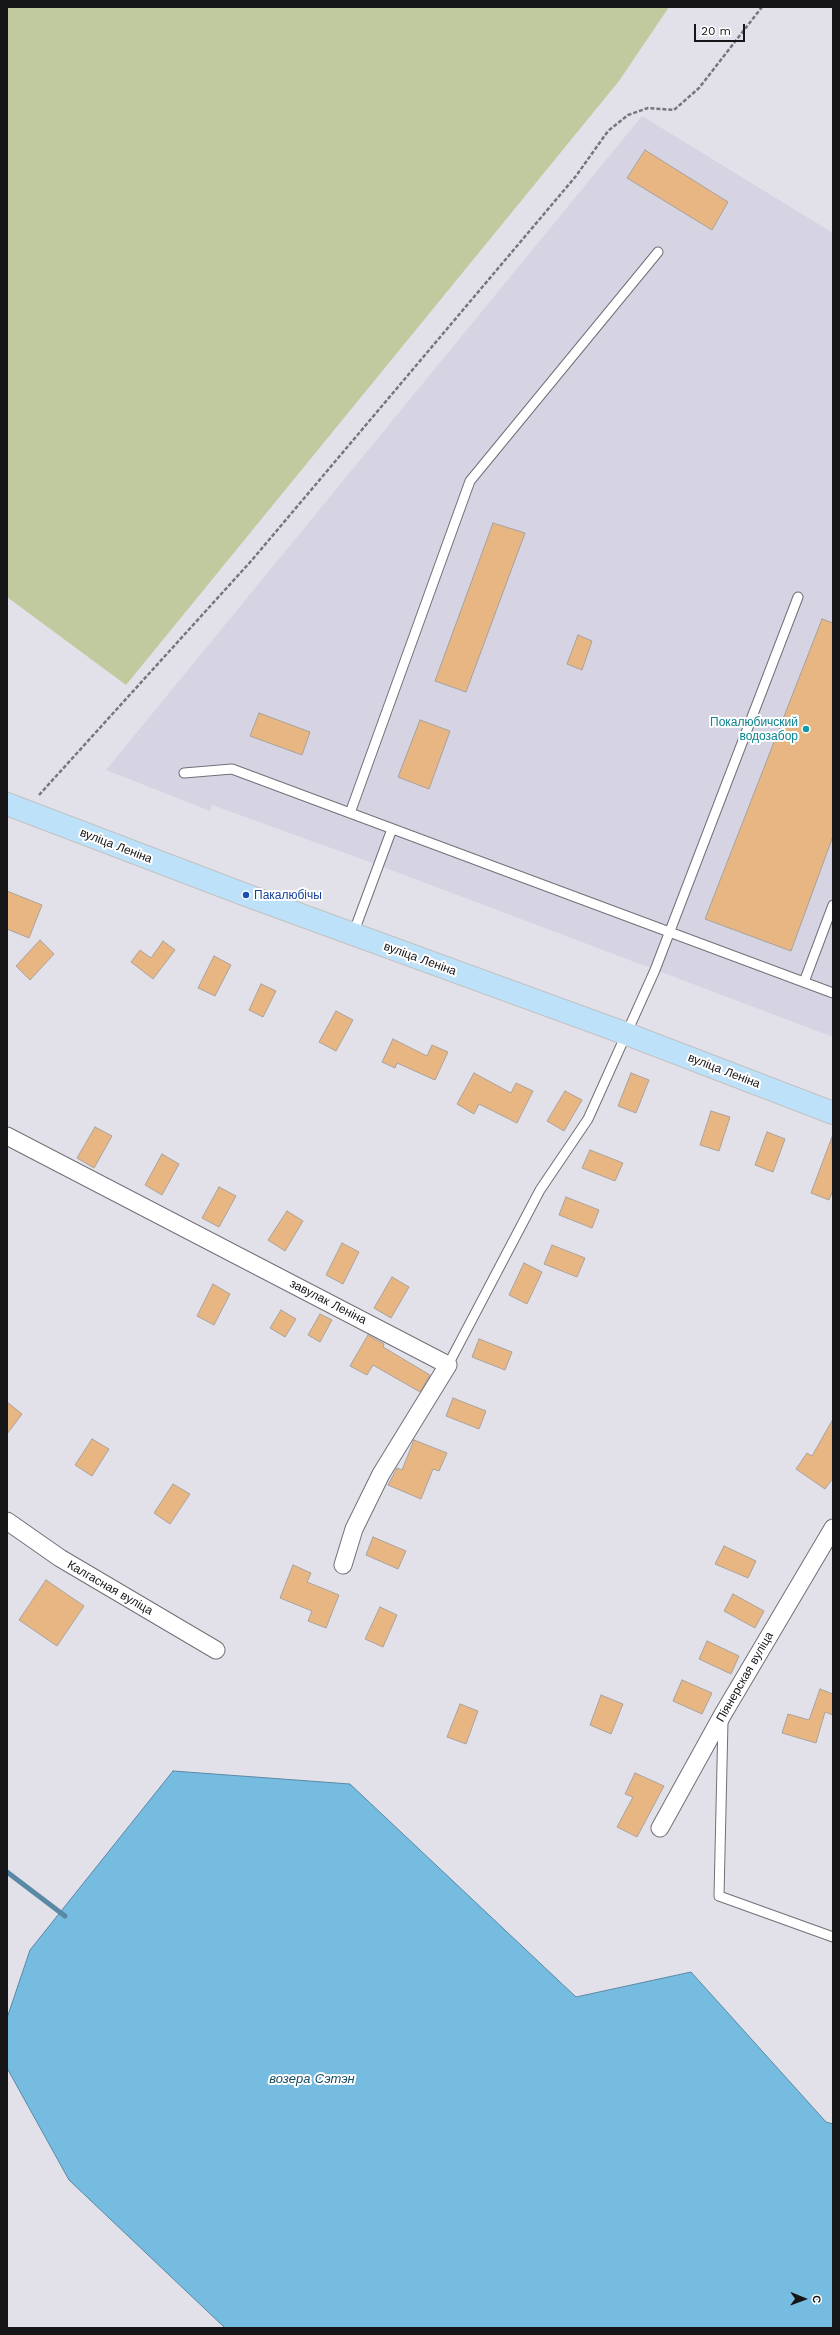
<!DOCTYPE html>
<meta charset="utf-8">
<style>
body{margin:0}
#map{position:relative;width:840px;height:2335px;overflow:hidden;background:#e2e1ea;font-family:"Work Sans",sans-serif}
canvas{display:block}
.frame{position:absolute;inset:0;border:8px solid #161518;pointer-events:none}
.north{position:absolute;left:784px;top:2279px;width:40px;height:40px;-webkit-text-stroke:3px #fff;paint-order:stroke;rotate:91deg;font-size:11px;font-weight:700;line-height:16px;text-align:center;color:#161518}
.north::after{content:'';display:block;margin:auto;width:14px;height:18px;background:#161518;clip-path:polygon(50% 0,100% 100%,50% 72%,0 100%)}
.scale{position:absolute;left:694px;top:24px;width:51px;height:18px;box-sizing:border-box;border:2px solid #161518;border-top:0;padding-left:5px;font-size:12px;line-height:14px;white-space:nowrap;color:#161518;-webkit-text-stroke:3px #fff;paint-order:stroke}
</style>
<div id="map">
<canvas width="840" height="2335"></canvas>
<div class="frame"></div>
<div class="north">С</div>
<div class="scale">20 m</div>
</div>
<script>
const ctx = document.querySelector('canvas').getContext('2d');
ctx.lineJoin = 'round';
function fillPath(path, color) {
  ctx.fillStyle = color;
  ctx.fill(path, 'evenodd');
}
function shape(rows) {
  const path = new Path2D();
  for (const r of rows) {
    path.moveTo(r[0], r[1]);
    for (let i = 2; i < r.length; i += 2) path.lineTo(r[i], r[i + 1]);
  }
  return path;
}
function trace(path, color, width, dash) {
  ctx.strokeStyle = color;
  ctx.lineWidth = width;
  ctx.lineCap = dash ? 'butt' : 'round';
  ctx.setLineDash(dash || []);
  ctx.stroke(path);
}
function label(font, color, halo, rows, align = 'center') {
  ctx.font = font + ' "Work Sans",sans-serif';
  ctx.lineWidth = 4;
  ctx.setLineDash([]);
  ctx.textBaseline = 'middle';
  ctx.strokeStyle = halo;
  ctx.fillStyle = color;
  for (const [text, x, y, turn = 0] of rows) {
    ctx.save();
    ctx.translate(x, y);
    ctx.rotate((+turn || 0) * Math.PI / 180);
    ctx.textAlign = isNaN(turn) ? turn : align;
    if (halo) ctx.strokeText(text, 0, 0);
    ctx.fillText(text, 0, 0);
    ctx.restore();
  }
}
fillPath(shape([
 [642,116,833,233,833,1037,378,865,212,805,210,811,106,770]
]), '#d6d3e3');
fillPath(shape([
 [7,7,669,7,619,81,126,685,7,597]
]), '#c1c99e');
const water = shape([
 [173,1771,350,1784,576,1997,691,1972,826,2122,833,2124,833,2328,225,2328,69,2180,7,2068,7,2018,30,1950,173,1771]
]);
fillPath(water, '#76bbe0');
trace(water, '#5989a4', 1);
trace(shape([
 [7,1872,65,1916]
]), '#5989a4', 5);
const building = shape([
 [645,150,728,202,712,230,627,178,645,150],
 [493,523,525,533,466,692,435,681,493,523],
 [822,619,833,623,833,836,791,951,705,919,822,619],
 [578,635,592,641,582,670,567,664,578,635],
 [259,713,310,732,302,755,250,736,259,713],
 [420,720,450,731,429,789,398,777,420,720],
 [7,891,42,905,29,938,7,929,7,891],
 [40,940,54,954,30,980,16,966,40,940],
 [163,941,175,950,153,979,131,962,140,950,151,958,163,941],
 [214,956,231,965,215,996,198,988,214,956],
 [261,984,276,991,263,1017,249,1010,261,984],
 [336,1011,353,1020,336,1051,319,1042,336,1011],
 [393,1039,427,1056,432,1045,448,1052,435,1080,397,1063,395,1068,382,1062,393,1039],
 [474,1073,511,1093,516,1083,533,1091,517,1123,479,1104,474,1114,457,1104,474,1073],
 [631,1073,649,1080,636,1113,618,1106,631,1073],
 [565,1091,582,1100,564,1131,547,1121,565,1091],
 [711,1111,730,1117,719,1151,700,1145,711,1111],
 [95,1127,112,1136,94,1168,77,1158,95,1127],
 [767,1132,785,1139,773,1172,755,1165,767,1132],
 [832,1137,833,1190,829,1200,811,1193,832,1137],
 [590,1150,623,1163,615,1181,582,1168,590,1150],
 [162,1154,179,1164,162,1195,145,1185,162,1154],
 [219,1187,236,1196,219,1227,202,1218,219,1187],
 [566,1197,599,1210,592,1228,559,1215,566,1197],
 [287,1211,303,1221,285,1251,268,1240,287,1211],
 [342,1243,359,1252,343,1284,326,1275,342,1243],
 [552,1245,585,1258,577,1277,544,1264,552,1245],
 [524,1263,542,1272,527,1304,509,1295,524,1263],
 [392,1277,409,1287,391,1318,374,1308,392,1277],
 [213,1284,230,1294,214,1325,197,1316,213,1284],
 [281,1310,296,1319,285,1337,270,1328,281,1310],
 [320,1314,332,1320,320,1342,308,1335,320,1314],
 [368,1335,384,1344,383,1347,430,1375,420,1392,373,1365,367,1375,350,1366,368,1335],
 [479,1339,512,1352,505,1370,472,1357,479,1339],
 [453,1398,486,1411,479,1429,446,1416,453,1398],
 [7,1402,22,1414,7,1434,7,1402],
 [833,1419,833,1478,825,1489,796,1469,807,1453,812,1456,833,1419],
 [92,1439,109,1449,92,1476,75,1465,92,1439],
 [414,1440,447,1453,439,1471,433,1469,421,1499,388,1485,397,1468,402,1470,414,1440],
 [173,1484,190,1494,170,1524,154,1513,173,1484],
 [373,1537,406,1551,398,1569,366,1555,373,1537],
 [724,1546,756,1561,748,1578,715,1564,724,1546],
 [293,1565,311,1573,307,1582,339,1595,326,1628,308,1621,312,1611,280,1598,293,1565],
 [46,1580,84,1606,57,1646,19,1620,46,1580],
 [733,1594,764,1611,755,1628,724,1611,733,1594],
 [380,1607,397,1615,383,1647,365,1639,380,1607],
 [707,1641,739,1656,731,1674,699,1659,707,1641],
 [682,1680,712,1693,702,1714,673,1701,682,1680],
 [820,1689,833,1694,833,1715,825,1712,816,1743,782,1733,788,1714,809,1720,820,1689],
 [601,1695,623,1704,611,1734,590,1725,601,1695],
 [460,1704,478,1711,466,1744,447,1737,460,1704],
 [635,1773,664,1786,637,1837,617,1827,633,1797,625,1794,635,1773]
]);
fillPath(building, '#e7b683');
trace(building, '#a9a29c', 1);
const lane = shape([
 [184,773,232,769,833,993],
 [350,813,470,481,658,252],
 [353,934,392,829],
 [804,982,833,905],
 [448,1365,540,1190,588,1119,655,970,798,597],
 [723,1721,719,1896,833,1937]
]);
const street = shape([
 [7,1136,448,1365,381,1474,354,1529,343,1565],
 [7,1521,60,1558,216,1650],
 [660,1828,723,1714,833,1528]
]);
const primary = shape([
 [7,804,246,895,627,1034,833,1113]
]);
trace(lane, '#717078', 11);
trace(street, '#717078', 19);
trace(primary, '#c2c2c3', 24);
trace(shape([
 [39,795,252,560,576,176,608,131,628,115,648,108,674,110,699,88,762,7]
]), '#77767c', 2.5, [4, 2]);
trace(lane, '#fff', 9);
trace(street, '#fff', 17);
trace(primary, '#bde1f8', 22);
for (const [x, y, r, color] of [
 [806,729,4,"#0f9aa8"],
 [246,895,4,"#1a4fb4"]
]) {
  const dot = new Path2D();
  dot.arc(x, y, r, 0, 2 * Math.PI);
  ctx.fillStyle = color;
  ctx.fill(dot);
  trace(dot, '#fff', 1.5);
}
label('12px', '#0d838f', '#fff', [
 ["Покалюбичский",798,722],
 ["водозабор",798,736]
], 'right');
label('12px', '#161518', '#fff', [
 ["вуліца Леніна",116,846,21],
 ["вуліца Леніна",420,959,20],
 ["вуліца Леніна",724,1071,21],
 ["завулак Леніна",328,1302,27],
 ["Калгасная вуліца",110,1588,30],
 ["Піянерская вуліца",745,1677,-60]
]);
label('12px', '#164399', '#fff', [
 ["Пакалюбічы",254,895]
], 'left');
label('italic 13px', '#154d66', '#fff', [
 ["возера Сэтэн",312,2079]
]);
</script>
